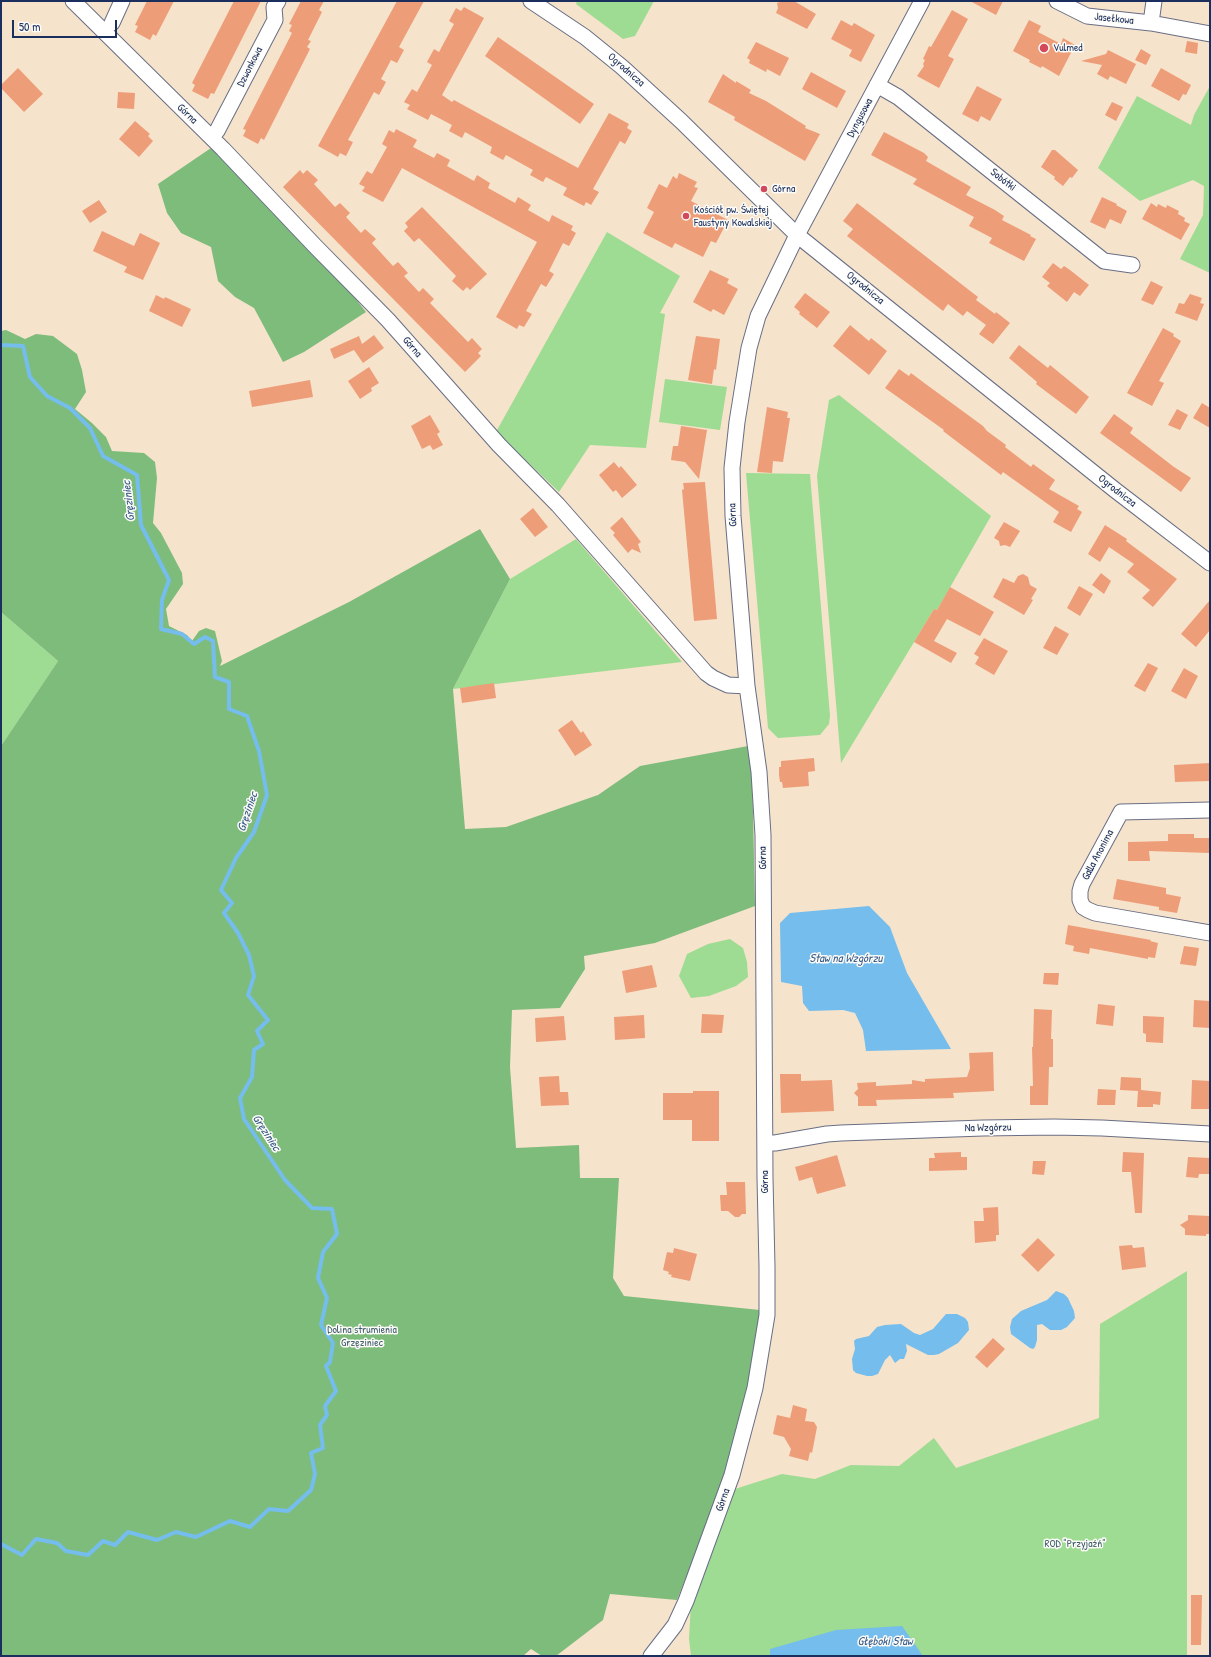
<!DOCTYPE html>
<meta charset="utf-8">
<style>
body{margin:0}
#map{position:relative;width:1211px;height:1657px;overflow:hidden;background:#f6e3cb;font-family:"Patrick Hand",sans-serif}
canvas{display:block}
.frame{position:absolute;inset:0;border:2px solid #1b2f5e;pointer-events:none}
.scale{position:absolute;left:12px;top:20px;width:105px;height:18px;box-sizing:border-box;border:2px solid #1b2f5e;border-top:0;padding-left:5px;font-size:12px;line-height:14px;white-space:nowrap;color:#1b2f5e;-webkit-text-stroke:3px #fdfcf7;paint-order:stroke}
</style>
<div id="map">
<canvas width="1211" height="1657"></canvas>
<div class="frame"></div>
<div class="scale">50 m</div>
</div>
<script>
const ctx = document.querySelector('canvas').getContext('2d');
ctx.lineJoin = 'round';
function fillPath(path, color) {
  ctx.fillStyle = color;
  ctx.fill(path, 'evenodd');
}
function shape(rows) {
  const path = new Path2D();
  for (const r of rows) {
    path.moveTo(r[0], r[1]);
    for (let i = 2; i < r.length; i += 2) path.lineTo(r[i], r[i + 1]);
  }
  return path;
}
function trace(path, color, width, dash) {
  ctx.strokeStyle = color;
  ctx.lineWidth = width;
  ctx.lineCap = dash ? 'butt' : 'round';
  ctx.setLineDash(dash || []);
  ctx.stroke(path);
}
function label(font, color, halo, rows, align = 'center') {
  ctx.font = font + ' "Patrick Hand",sans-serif';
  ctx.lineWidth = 3;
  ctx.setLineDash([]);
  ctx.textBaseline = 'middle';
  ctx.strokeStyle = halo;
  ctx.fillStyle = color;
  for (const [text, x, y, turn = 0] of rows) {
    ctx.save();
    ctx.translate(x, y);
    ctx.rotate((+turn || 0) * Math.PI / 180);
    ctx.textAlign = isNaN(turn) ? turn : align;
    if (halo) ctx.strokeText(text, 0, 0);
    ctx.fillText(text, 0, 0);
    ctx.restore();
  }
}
fillPath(shape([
 [577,1,654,1,635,36,623,39,576,4],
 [1210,86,1210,273,1180,259,1203,215,1204,186,1193,180,1140,201,1098,168,1137,96,1191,125,1194,115],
 [607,232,680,276,660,313,665,314,646,448,590,445,559,492,496,432],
 [665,379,727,387,720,430,659,422],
 [839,395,991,516,937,610,934,609,841,763,817,476,829,400],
 [746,473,810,474,830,716,829,724,820,735,778,738,768,728],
 [576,539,682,662,453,689,510,579],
 [1,612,58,661,1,746],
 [730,939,743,948,747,962,748,977,736,986,709,996,691,998,679,976,687,954,708,944],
 [1187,1271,1187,1656,691,1656,689,1639,691,1602,735,1489,782,1474,815,1479,851,1465,899,1466,934,1438,956,1468,1099,1418,1100,1324]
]), '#9ddc92');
fillPath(shape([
 [211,148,352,294,366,312,304,352,283,362,254,308,235,297,218,281,211,247,181,233,167,213,158,184],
 [6,330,25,339,36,334,53,336,77,354,82,370,86,392,75,409,92,423,106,437,112,451,144,453,155,462,157,478,153,523,161,533,182,573,183,584,166,609,169,626,187,635,192,641,199,631,206,628,215,631,222,661,220,666,349,602,480,529,510,579,453,689,465,829,506,827,598,795,640,766,748,746,752,764,755,906,655,943,584,956,585,969,560,1008,512,1010,510,1067,516,1148,579,1145,580,1178,619,1178,613,1278,624,1296,760,1310,752,1369,721,1489,677,1600,610,1594,603,1620,556,1656,542,1656,531,1649,523,1656,1,1656,1,746,58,661,1,612,1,331]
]), '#7ebc7c');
fillPath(shape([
 [869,906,890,927,907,973,951,1049,866,1051,863,1030,855,1013,843,1010,809,1011,803,1003,802,986,781,982,780,923,790,913],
 [1056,1291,1064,1294,1068,1298,1074,1311,1075,1318,1067,1327,1061,1330,1050,1330,1042,1324,1037,1325,1037,1340,1035,1347,1033,1349,1030,1348,1011,1334,1010,1327,1012,1319,1021,1311,1047,1300],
 [946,1314,957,1314,965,1318,968,1322,969,1330,958,1343,939,1354,934,1355,928,1355,906,1344,907,1351,904,1359,900,1359,895,1363,890,1355,885,1360,878,1374,872,1376,867,1376,856,1373,853,1370,852,1359,855,1349,854,1341,856,1339,869,1336,877,1327,885,1325,901,1324,914,1333,920,1335,933,1329],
 [902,1626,923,1656,770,1656,770,1649,836,1630]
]), '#74bded');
trace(shape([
 [1,345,23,346,30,377,47,396,70,408,90,428,103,456,137,475,141,525,169,580,162,600,161,629,182,634,194,644,205,637,213,641,215,677,229,682,229,709,247,716,259,751,267,795,254,832,236,858,221,890,232,903,224,913,238,933,249,955,254,976,248,995,268,1020,257,1031,263,1044,254,1050,252,1077,240,1098,244,1119,285,1180,312,1208,332,1209,337,1234,323,1252,318,1278,327,1298,321,1325,333,1343,330,1362,326,1366,336,1391,325,1406,327,1415,320,1425,323,1448,311,1453,315,1474,311,1490,288,1511,269,1509,250,1527,230,1521,196,1537,176,1532,157,1540,128,1532,115,1545,103,1541,88,1555,66,1551,57,1543,36,1539,22,1555,1,1544]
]), '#74bded', 4);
fillPath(shape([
 [147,1,174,1,156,36,153,34,150,40,135,32,138,26,135,25],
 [234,1,261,1,214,94,211,93,208,99,192,91,195,85,192,83],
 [301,1,324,1,319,10,322,12,308,40,311,41,307,47,310,49,264,140,261,138,258,144,243,136,246,130,243,129,292,33,289,31,292,25,289,24],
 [397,1,424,1,399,47,404,50,397,63,391,60,381,79,386,82,379,95,374,92,348,140,353,142,346,156,340,153,338,157,318,146],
 [783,1,794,1,816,14,807,29,776,13,778,8,777,3],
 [970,1,1003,1,996,15],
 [464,7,484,18,442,95,452,102,454,100,578,168,609,113,629,124,627,128,632,131,625,144,620,141,593,189,599,192,591,205,586,202,584,206,563,195,567,188,546,177,543,182,530,175,533,170,506,155,503,160,490,153,492,147,465,132,462,138,449,131,452,125,431,114,428,120,407,109,410,105,404,102,412,89,417,92,432,65,427,62,434,49,439,52,454,24,449,21,456,8,461,11],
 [952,10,968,19,948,56,954,59,939,88,917,76,924,66,923,64,925,60,923,59,929,46,931,47],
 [841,20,852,26,854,23,875,35,861,62,849,56,852,50,831,39],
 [1029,20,1041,26,1038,32,1061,44,1063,38,1075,45,1059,76,1042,66,1041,68,1029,62,1030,60,1013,51],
 [498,37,594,104,580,124,485,56],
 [1187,41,1198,43,1197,54,1185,52],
 [756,42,789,58,780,76,767,69,766,72,749,63,750,60,747,58],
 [1141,49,1151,55,1146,65,1135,60],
 [1108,50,1136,64,1126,84,1110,76,1108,80,1097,74,1102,65,1081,61,1106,54],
 [18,68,43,94,24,112,1,88,1,85],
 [1161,68,1191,85,1186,95,1183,94,1179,101,1151,86],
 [811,72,846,91,837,108,802,89],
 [723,74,736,83,736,81,751,90,749,93,766,101,806,126,805,128,820,134,805,161,734,120,735,117,708,102],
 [977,86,1002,99,990,121,981,116,978,122,962,114],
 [118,92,135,93,134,109,117,108],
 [1112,102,1123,107,1116,121,1105,115],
 [135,121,150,134,148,136,153,141,139,157,119,139],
 [396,129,417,140,413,147,434,158,437,153,450,160,447,166,474,181,477,175,490,183,488,188,515,203,518,197,531,205,528,210,549,222,552,215,573,226,571,230,576,233,569,246,563,243,549,271,554,274,546,287,541,284,526,311,532,314,524,327,519,325,517,329,496,317,537,242,402,168,383,202,362,191,365,187,359,184,367,171,372,174,387,147,382,144,389,130,394,133],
 [884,132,924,153,928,157,926,161,971,187,966,195,995,210,1004,216,1002,220,1031,235,1030,236,1036,239,1024,261,989,243,992,238,969,226,974,217,913,184,917,179,871,155],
 [1052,150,1055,150,1078,170,1072,178,1070,177,1063,186,1054,179,1055,177,1041,167],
 [300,170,303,174,307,170,318,180,314,184,335,207,340,203,350,213,346,217,361,233,365,229,376,239,372,243,393,266,398,262,408,273,404,276,419,292,423,288,434,299,430,303,468,342,472,338,482,349,478,353,481,356,465,372,283,187],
 [679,173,697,182,694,187,698,188,691,201,728,220,716,243,711,241,703,257,675,243,672,248,643,233,654,212,647,208,659,184,667,188,673,176,677,179],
 [1102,197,1117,204,1116,205,1127,211,1121,224,1110,219,1105,229,1090,222],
 [99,200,107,212,90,223,82,211],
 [857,203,978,297,976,300,995,314,996,312,1010,323,993,344,979,334,986,325,967,311,963,316,948,304,943,311,847,236,853,229,843,221],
 [1151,203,1157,207,1158,204,1166,208,1167,205,1179,211,1178,214,1185,218,1184,221,1190,224,1181,240,1142,219],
 [422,207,487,274,470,290,467,287,463,291,452,281,456,276,419,238,414,242,404,231,408,227,405,223],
 [102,231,134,246,140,233,160,243,143,280,124,272,127,267,93,251],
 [1053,263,1061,269,1064,266,1070,270,1089,285,1080,296,1074,292,1067,302,1047,286,1050,283,1042,277],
 [710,270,729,279,727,283,738,289,724,315,713,309,711,312,693,302],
 [1151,281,1163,287,1153,305,1141,300],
 [805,293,830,312,817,328,799,314,800,312,794,307],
 [1190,294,1202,298,1200,303,1204,304,1197,321,1175,313,1179,303,1184,304],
 [156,295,164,299,165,297,191,309,182,327,149,311],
 [850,325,869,341,871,338,887,351,869,375,833,346],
 [1163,328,1174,334,1173,336,1181,341,1159,381,1164,383,1152,406,1127,393],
 [374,335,384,348,363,363,354,350,334,359,330,349,359,336,362,344],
 [696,336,720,339,716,370,714,369,712,384,688,380],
 [1019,345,1048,368,1050,365,1089,397,1076,414,1036,384,1037,382,1009,358],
 [369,367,379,383,371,388,372,391,360,399,348,381],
 [899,369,909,376,911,373,927,385,983,426,987,431,1006,445,1005,447,1031,467,1033,464,1055,480,1049,489,1079,506,1077,509,1082,512,1071,532,1053,522,1059,512,1003,472,1001,475,943,431,944,430,885,388],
 [310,380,313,397,252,407,249,391],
 [1202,403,1210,408,1210,428,1193,418],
 [767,407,788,412,787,418,790,418,783,462,773,461,772,473,757,472],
 [1177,409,1188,415,1180,430,1168,425],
 [1114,414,1133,428,1130,433,1174,467,1191,478,1181,492,1100,433],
 [430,415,440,432,437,434,443,445,433,450,430,445,422,449,411,426],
 [681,426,707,430,699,479,685,462,671,460,673,446,678,446],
 [614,462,619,468,621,466,637,485,622,498,616,490,613,492,599,475],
 [705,482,717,619,694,621,682,490,684,489,683,483],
 [533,508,548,527,535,537,520,519],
 [622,517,641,542,638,544,641,553,632,549,628,553,613,535,615,533,610,528],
 [1004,522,1020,531,1010,547,1005,545,1000,546,999,541,994,538],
 [1105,525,1127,539,1126,541,1177,579,1153,607,1142,598,1150,590,1127,572,1134,564,1109,547,1100,562,1088,554],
 [1101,573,1111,581,1104,594,1092,585],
 [1023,574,1028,577,1030,585,1037,589,1031,599,1033,600,1024,615,993,597,1003,578,1014,583,1018,576],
 [1079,586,1093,594,1080,616,1067,608],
 [950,587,994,612,980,636,947,619,934,641,957,653,951,663,914,642,934,609,937,610],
 [1210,600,1210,630,1196,647,1181,634],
 [1055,626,1069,634,1057,655,1043,648],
 [984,638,1008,651,994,675,975,664,979,657,974,654],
 [1148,663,1158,668,1145,692,1134,686],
 [1184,668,1198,676,1186,699,1171,691],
 [494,683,496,698,462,703,460,688],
 [572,720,581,733,583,731,592,745,575,756,558,730],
 [814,758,815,771,808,772,809,786,783,788,782,782,780,782,779,775,779,767,781,767,781,761],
 [1210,763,1210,781,1175,782,1174,765],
 [1168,834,1194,834,1194,838,1210,838,1210,853,1149,851,1150,861,1128,861,1128,842,1168,841],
 [1117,879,1166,888,1166,894,1181,897,1177,913,1159,910,1159,907,1113,899],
 [1068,925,1151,940,1150,941,1158,943,1155,958,1148,957,1148,959,1090,948,1089,954,1073,951,1074,946,1065,944],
 [1184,946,1199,948,1196,966,1180,964],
 [652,965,657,987,626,993,622,971],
 [1044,973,1059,973,1058,985,1043,984],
 [1194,1000,1210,1001,1210,1028,1193,1027],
 [1098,1004,1115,1006,1113,1026,1096,1024],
 [1034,1009,1052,1010,1051,1039,1053,1039,1053,1067,1049,1067,1048,1105,1030,1105,1030,1086,1033,1086,1032,1047,1033,1047],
 [702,1014,724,1015,722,1033,701,1033],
 [644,1015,645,1038,615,1040,614,1017],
 [564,1016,566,1040,536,1042,535,1018],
 [1143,1016,1164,1017,1163,1043,1146,1042,1146,1034,1143,1033],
 [993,1052,994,1091,953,1093,954,1098,876,1100,877,1106,858,1106,858,1097,854,1093,858,1089,857,1083,876,1082,876,1086,912,1084,912,1080,925,1082,925,1079,967,1077,970,1068,969,1053],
 [780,1074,801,1074,801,1081,832,1080,834,1111,781,1113],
 [559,1076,560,1092,568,1092,569,1105,541,1106,539,1077],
 [1121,1077,1141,1078,1141,1090,1161,1092,1160,1105,1153,1104,1153,1107,1137,1107,1138,1091,1120,1090],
 [1192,1080,1210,1081,1210,1109,1191,1109],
 [1098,1089,1116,1090,1115,1105,1097,1105],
 [693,1091,719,1091,719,1141,692,1141,692,1120,663,1120,663,1093,693,1093],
 [961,1152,961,1157,967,1157,967,1170,929,1171,929,1158,935,1158,934,1153],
 [1123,1152,1144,1153,1142,1213,1135,1213,1131,1172,1122,1172],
 [837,1155,846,1186,817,1194,812,1177,799,1181,795,1167],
 [1188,1157,1210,1158,1209,1174,1199,1174,1198,1178,1186,1177],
 [1033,1161,1046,1161,1044,1175,1032,1174],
 [726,1182,745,1182,746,1214,742,1214,739,1217,735,1217,728,1211,721,1211,720,1195,727,1195],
 [998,1207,999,1235,996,1235,996,1241,975,1243,974,1221,984,1221,983,1208],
 [1188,1215,1210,1216,1210,1234,1206,1234,1206,1236,1185,1235,1185,1229,1180,1225,1188,1220],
 [1038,1238,1055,1255,1038,1272,1021,1255],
 [1132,1245,1133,1248,1144,1247,1146,1267,1122,1270,1119,1246],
 [674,1248,697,1254,690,1281,671,1277,672,1275,668,1274,669,1272,663,1270,667,1252,673,1253],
 [993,1338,1005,1349,987,1368,975,1357],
 [793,1405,807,1409,805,1421,814,1422,817,1427,812,1453,810,1452,808,1461,789,1456,791,1449,784,1437,773,1434,777,1415,790,1418],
 [1191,1595,1202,1595,1201,1645,1191,1645]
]), '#ee9d79');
const minor = shape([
 [73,1,223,149,315,246,388,320,499,445,558,505,706,673,713,678,728,685,747,686],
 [531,1,585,37,622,67,681,121,797,235,1115,490,1210,563],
 [1057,1,1087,16,1151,23,1210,34],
 [112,23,122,1],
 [1151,23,1154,1],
 [877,85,898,97,1104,261,1132,265],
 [217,131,275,20,274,7,278,1],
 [1210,810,1121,812,1082,884,1080,891,1080,900,1083,907,1088,910,1095,913,1210,933],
 [766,1143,775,1143,827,1134,841,1133,983,1128,1054,1127,1102,1128,1210,1134],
 [651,1656,675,1625,686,1601,732,1475,755,1388,767,1315,767,1267,765,1178,763,835,759,772,747,686,733,516,732,468,737,422,749,348,758,316,797,235,922,1]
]);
trace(minor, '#686e84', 17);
trace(minor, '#fff', 15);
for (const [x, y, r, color] of [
 [1044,48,5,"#d1495b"],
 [764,189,4,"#d1495b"],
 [686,216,4,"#d1495b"]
]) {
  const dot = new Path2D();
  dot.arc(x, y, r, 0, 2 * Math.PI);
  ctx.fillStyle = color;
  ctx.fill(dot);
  trace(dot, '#fdfcf7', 1.5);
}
label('11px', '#1b2f5e', '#fdfcf7', [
 ["Jasełkowa",1114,19,6],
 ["Dzwonkowa",250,67,-63],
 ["Ogrodnicza",626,70,41],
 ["Górna",187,114,44],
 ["Dyngusowa",860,118,-62],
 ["Sobótki",1003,180,38],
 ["Ogrodnicza",865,288,39],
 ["Górna",412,347,49],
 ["Ogrodnicza",1117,491,38],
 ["Górna",733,515,-93],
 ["Galla Anonima",1098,855,-62],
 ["Górna",763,858,-91],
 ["Na Wzgórzu",988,1128,-1],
 ["Górna",765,1182,-90],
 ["Górna",723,1500,-71]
]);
label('11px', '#1b2f5e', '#fdfcf7', [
 ["Vulmed",1053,48],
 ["Górna",772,189],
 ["Kościół pw. Świętej",694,210],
 ["Faustyny Kowalskiej",694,223]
], 'left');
label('11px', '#3c5a6b', '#fdfcf7', [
 ["Dolina strumienia",362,1330],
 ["Grzęziniec",362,1343],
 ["ROD \"Przyjaźń\"",1075,1544]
]);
label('italic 12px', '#365a89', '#fdfcf7', [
 ["Gręziniec",129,501,-96],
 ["Gręziniec",248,812,-71],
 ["Staw na Wzgórzu",846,959],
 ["Gręziniec",266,1133,57],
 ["Głęboki Staw",885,1642]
]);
</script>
